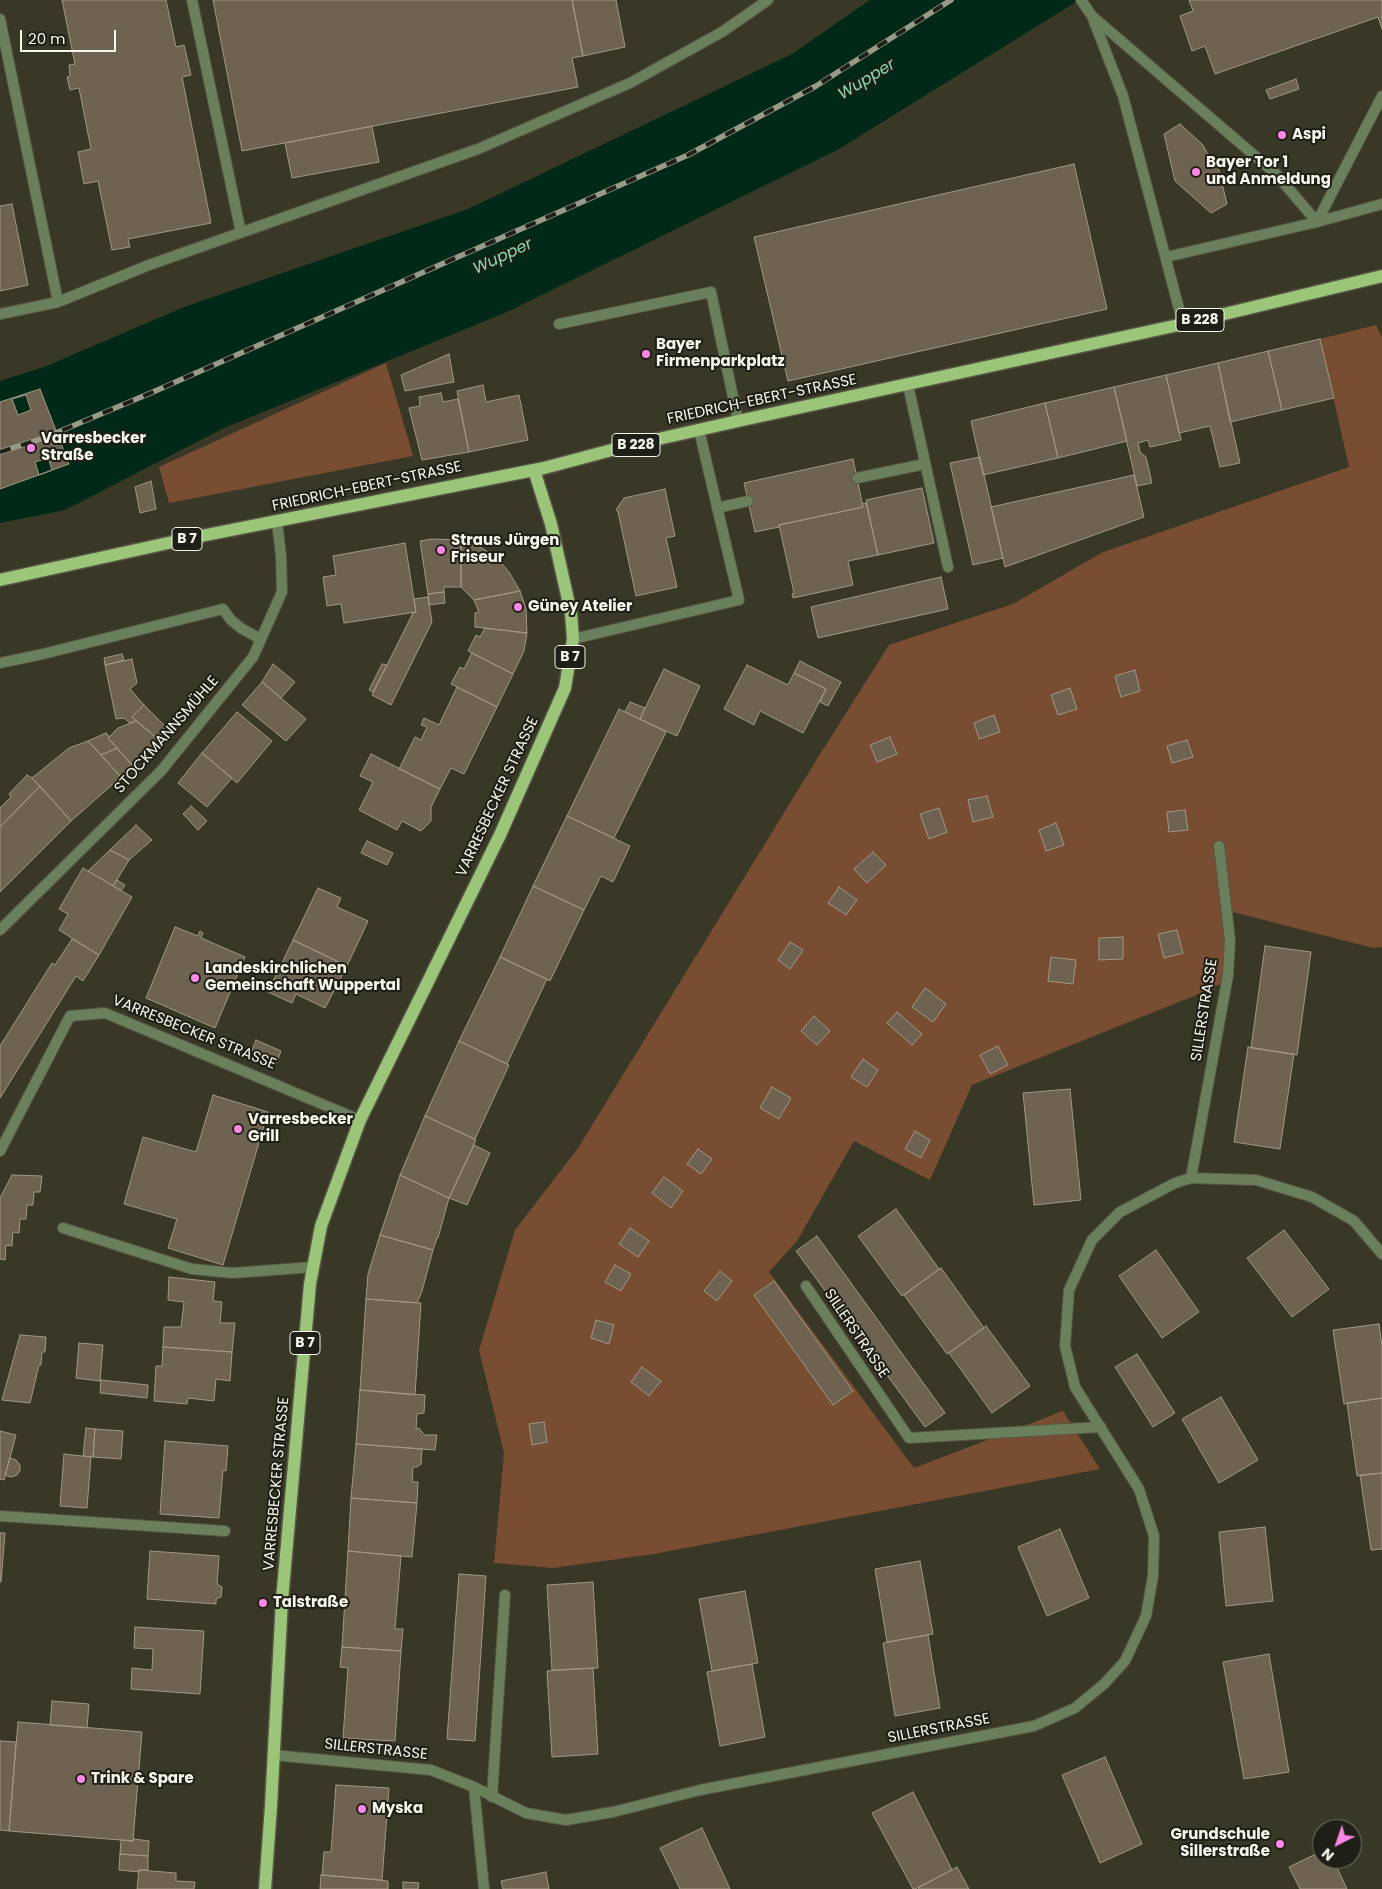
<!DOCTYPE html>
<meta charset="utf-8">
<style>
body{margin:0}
#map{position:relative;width:1382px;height:1889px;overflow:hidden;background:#393826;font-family:Poppins,sans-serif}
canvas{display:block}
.north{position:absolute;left:1312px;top:1819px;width:50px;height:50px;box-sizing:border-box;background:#1f1f17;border:1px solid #75756b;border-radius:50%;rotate:221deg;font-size:14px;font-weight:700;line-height:20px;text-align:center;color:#f6f6ea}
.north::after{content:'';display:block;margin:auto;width:18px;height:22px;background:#fb87e6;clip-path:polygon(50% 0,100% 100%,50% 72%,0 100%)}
.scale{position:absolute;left:20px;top:30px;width:96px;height:22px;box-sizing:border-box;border:2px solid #f6f6ea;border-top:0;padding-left:6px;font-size:15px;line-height:18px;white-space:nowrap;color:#f6f6ea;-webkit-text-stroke:4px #1f1f17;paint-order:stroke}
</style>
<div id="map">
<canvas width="1382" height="1889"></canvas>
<div class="north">N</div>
<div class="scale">20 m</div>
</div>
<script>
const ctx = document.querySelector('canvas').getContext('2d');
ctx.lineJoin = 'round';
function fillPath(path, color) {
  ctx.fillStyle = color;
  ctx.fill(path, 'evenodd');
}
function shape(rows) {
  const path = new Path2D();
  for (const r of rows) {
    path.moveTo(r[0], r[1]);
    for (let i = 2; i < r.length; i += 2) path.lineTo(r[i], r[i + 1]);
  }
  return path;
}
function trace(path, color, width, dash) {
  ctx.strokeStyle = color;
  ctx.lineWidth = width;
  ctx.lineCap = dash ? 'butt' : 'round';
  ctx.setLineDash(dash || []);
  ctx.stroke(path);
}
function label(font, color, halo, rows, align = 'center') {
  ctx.font = font + ' Poppins,sans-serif';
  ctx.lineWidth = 4;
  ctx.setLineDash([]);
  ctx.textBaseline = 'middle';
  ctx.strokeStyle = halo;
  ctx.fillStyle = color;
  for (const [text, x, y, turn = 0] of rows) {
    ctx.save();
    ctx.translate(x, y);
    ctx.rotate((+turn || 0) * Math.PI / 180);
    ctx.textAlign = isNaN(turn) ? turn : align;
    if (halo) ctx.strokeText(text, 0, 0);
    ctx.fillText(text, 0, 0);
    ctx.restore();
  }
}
fillPath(shape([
 [1376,325,1382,337,1382,947,1373,948,1233,912,1232,979,1189,998,972,1085,930,1180,854,1141,797,1241,769,1272,914,1468,1063,1411,1100,1469,654,1554,553,1568,494,1563,504,1453,479,1350,515,1230,578,1148,817,759,889,645,1013,604,1103,552,1349,467,1320,339],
 [386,363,413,456,169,503,159,467]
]), '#784d31');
fillPath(shape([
 [870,0,1079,0,839,149,507,312,224,428,65,510,0,523,0,381,44,367,184,307,468,209,792,54]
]), '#002a17');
const building = shape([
 [62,0,166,0,176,47,184,45,191,75,182,77,211,223,128,239,130,247,112,250,98,181,84,184,78,152,91,149,79,88,70,90,67,77,70,76,69,65,75,64,62,0],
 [213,0,572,0,583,56,572,58,578,87,242,151,213,0],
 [572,0,616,0,625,47,583,56,572,0],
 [1189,0,1382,0,1382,29,1378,17,1215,74,1205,46,1192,51,1180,16,1193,11,1189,0],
 [1296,79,1299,89,1270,99,1266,90,1296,79],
 [1180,124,1203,145,1207,153,1217,163,1227,204,1211,213,1175,181,1164,134,1180,124],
 [372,126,379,162,292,178,285,143,372,126],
 [1074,164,1107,309,788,381,754,237,1074,164],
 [12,204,28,285,0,291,0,206,12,204],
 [1320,339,1334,398,1282,410,1268,351,1320,339],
 [1268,351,1282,410,1230,422,1218,363,1268,351],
 [449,354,454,382,405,391,401,375,449,354],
 [1218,363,1240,463,1220,467,1210,426,1179,433,1166,375,1218,363],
 [1166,375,1181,440,1150,447,1148,440,1138,443,1140,452,1146,457,1152,483,1137,486,1114,387,1166,375],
 [483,385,486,402,519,395,528,440,469,452,457,391,483,385],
 [1114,387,1127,441,1058,458,1045,403,1114,387],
 [40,389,69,464,0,489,0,402,40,389],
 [441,393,443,402,458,399,469,452,422,460,409,408,420,406,419,397,441,393],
 [26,395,31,410,18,415,12,399,26,395],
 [1045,403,1058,458,983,475,971,421,1045,403],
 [980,457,1003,558,973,565,950,463,980,457],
 [48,458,52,470,39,475,35,462,48,458],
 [853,459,863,507,779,525,779,527,755,532,744,483,853,459],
 [1134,475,1144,517,1005,567,991,507,1134,475],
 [151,481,156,509,140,513,135,487,151,481],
 [922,488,934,543,878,555,866,500,922,488],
 [665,489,675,536,666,538,677,587,636,596,618,512,616,510,624,498,665,489],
 [866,503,878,555,848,561,853,585,793,598,792,594,794,593,779,525,863,507,862,504,866,503],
 [432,539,461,540,461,587,444,587,444,592,428,594,420,541,432,539],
 [461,540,480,547,496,557,509,572,520,591,474,600,461,587,461,540],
 [405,543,416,612,344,623,341,604,327,606,323,577,336,575,333,556,405,543],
 [941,577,948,609,818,638,811,607,941,577],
 [520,591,526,609,527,633,475,627,475,613,479,612,474,600,520,591],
 [444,592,445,603,429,605,428,594,444,592],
 [428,597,432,622,391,705,372,695,413,613,416,612,414,599,428,597],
 [485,628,527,633,524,651,513,674,468,651,476,635,480,637,485,628],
 [472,653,513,674,497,707,451,684,460,667,464,669,472,653],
 [122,654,124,660,105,665,104,658,122,654],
 [132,659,137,683,130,689,144,705,132,717,136,721,130,723,124,718,116,719,105,665,132,659],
 [800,661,841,682,828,706,820,702,826,689,794,673,800,661],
 [273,664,295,682,281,698,262,682,273,664],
 [382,664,387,665,373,692,369,690,382,664],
 [747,665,788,685,794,673,826,689,803,733,760,711,754,725,724,709,747,665],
 [664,669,700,686,677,736,640,719,664,669],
 [1135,670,1140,691,1121,697,1115,676,1135,670],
 [262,682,306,719,286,741,242,705,262,682],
 [457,687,497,707,464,774,451,768,440,789,399,769,415,737,421,740,427,727,421,725,424,718,439,725,457,687],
 [1070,688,1077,709,1058,715,1051,695,1070,688],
 [630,702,645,708,640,719,625,712,630,702],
 [144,705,167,728,158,739,132,717,144,705],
 [619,709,666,732,614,838,567,816,619,709],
 [237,712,272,741,237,783,202,753,237,712],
 [994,715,1000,732,979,739,974,723,994,715],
 [136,721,158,739,133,766,108,738,118,728,136,721],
 [106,733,109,736,108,738,117,748,101,755,88,741,106,733],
 [890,737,897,754,877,762,870,745,890,737],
 [1187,740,1193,757,1172,763,1167,746,1187,740],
 [88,741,121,777,71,821,32,778,69,748,88,741],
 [117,748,133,766,121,777,101,755,117,748],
 [202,753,232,778,207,807,178,783,202,753],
 [371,754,440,789,431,807,431,821,421,831,402,821,397,830,359,810,373,782,360,776,371,754],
 [27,775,32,778,40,786,0,827,0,808,11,797,9,794,27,775],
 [40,786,71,821,0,892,0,827,40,786],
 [987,796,993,817,973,822,968,800,987,796],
 [191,806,207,821,198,830,183,814,191,806],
 [939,808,947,832,929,839,920,814,939,808],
 [1185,810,1188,830,1169,832,1167,812,1185,810],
 [567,816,630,846,613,882,601,876,584,910,533,886,567,816],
 [1056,823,1064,845,1046,851,1039,830,1056,823],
 [136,825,152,840,129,860,110,850,136,825],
 [367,841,393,853,387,865,361,853,367,841],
 [110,850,129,860,113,886,88,871,110,850],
 [873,852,886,865,867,883,854,869,873,852],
 [83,868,132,897,99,955,59,930,68,914,59,909,83,868],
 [117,880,125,885,121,891,113,886,117,880],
 [533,886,584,910,550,981,500,957,533,886],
 [839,887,857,900,846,915,828,903,839,887],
 [318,888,341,898,337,907,368,921,347,966,293,940,318,888],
 [175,927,198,936,200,931,203,933,201,938,245,957,215,1028,146,998,175,927],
 [1177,930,1183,953,1164,958,1158,934,1177,930],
 [1123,937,1123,959,1099,960,1099,938,1123,937],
 [72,939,99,955,83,981,76,976,0,1098,0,1046,52,963,55,965,72,939],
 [293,940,347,966,325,1008,296,994,292,1003,268,992,293,940],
 [790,942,803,950,790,969,778,960,790,942],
 [1265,946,1311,952,1297,1055,1251,1048,1265,946],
 [500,957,547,979,507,1064,459,1041,500,957],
 [1051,957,1076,960,1073,984,1048,981,1051,957],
 [925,988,946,1004,933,1022,912,1007,925,988],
 [897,1012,922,1034,912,1045,887,1023,897,1012],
 [814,1016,830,1031,817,1045,801,1031,814,1016],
 [256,1040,281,1051,276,1064,251,1053,256,1040],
 [459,1041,509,1065,475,1139,425,1116,459,1041],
 [998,1046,1008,1065,990,1074,980,1055,998,1046],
 [1248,1047,1294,1054,1280,1149,1234,1142,1248,1047],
 [863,1059,878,1070,867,1087,851,1077,863,1059],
 [772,1087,791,1098,779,1119,760,1108,772,1087],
 [1070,1089,1081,1200,1034,1205,1023,1093,1070,1089],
 [213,1095,268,1112,223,1265,168,1248,177,1219,124,1204,143,1137,196,1152,213,1095],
 [425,1116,476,1140,449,1198,400,1175,425,1116],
 [915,1131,930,1140,921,1158,905,1149,915,1131],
 [474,1145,490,1153,467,1205,449,1198,474,1145],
 [698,1149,712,1159,701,1174,687,1164,698,1149],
 [12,1175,42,1176,40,1192,34,1192,33,1205,27,1205,26,1219,20,1219,19,1233,13,1232,12,1246,6,1245,5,1260,0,1259,0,1198,12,1175],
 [400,1175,449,1198,438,1238,437,1238,433,1250,380,1235,400,1175],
 [664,1177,683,1191,671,1208,652,1193,664,1177],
 [896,1209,939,1269,902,1296,858,1236,896,1209],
 [630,1228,649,1241,638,1257,619,1244,630,1228],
 [1284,1230,1329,1289,1292,1317,1247,1258,1284,1230],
 [380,1235,433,1250,422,1291,417,1303,366,1299,368,1274,380,1235],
 [817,1236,945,1413,925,1427,796,1251,817,1236],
 [1156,1250,1199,1312,1162,1338,1119,1276,1156,1250],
 [615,1265,631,1274,621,1291,605,1282,615,1265],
 [941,1268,984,1328,947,1354,904,1295,941,1268],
 [720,1271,732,1281,717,1301,704,1291,720,1271],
 [169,1277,215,1282,213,1301,222,1302,220,1323,235,1323,232,1352,163,1347,164,1327,181,1327,184,1302,168,1300,169,1277],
 [774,1281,853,1391,833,1405,754,1295,774,1281],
 [366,1299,421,1303,415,1395,360,1390,366,1299],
 [596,1320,614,1325,609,1344,591,1338,596,1320],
 [1379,1324,1382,1346,1382,1398,1344,1404,1333,1330,1379,1324],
 [986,1326,1030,1386,992,1413,949,1353,986,1326],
 [20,1335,46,1337,45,1352,42,1352,41,1365,39,1365,30,1403,2,1400,20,1335],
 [79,1343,103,1345,100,1381,76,1378,79,1343],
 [163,1347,232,1352,230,1381,216,1379,214,1401,188,1398,187,1404,154,1401,156,1366,162,1366,163,1347],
 [1137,1354,1175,1413,1153,1427,1115,1367,1137,1354],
 [642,1367,661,1381,649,1396,631,1382,642,1367],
 [101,1380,148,1385,147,1398,100,1393,101,1380],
 [360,1390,425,1395,424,1413,417,1414,416,1429,419,1428,424,1435,437,1435,435,1450,356,1444,360,1390],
 [1221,1397,1258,1460,1219,1483,1182,1419,1221,1397],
 [1382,1398,1382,1473,1357,1476,1347,1403,1382,1398],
 [544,1422,547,1442,532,1445,529,1424,544,1422],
 [86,1428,95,1429,93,1457,83,1456,86,1428],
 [95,1429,123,1431,121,1459,93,1457,95,1429],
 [0,1431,16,1435,4,1480,0,1479,0,1431],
 [165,1441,228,1446,226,1471,223,1470,219,1518,160,1514,165,1441],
 [356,1444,422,1449,421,1464,417,1467,413,1467,412,1482,418,1482,417,1503,351,1498,356,1444],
 [64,1454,91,1457,87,1508,60,1506,64,1454],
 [10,1458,16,1460,20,1465,20,1470,17,1475,11,1477,5,1475,10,1458],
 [1382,1473,1382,1549,1371,1550,1360,1475,1382,1473],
 [351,1498,417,1503,412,1557,348,1551,351,1498],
 [1265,1527,1273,1601,1226,1606,1219,1532,1265,1527],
 [1060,1529,1089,1598,1047,1616,1018,1547,1060,1529],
 [0,1533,5,1533,1,1582,0,1582,0,1533],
 [150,1551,219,1556,217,1584,222,1587,221,1597,216,1599,216,1604,147,1599,150,1551],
 [348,1551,401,1556,395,1629,403,1629,401,1651,342,1647,348,1551],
 [920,1561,933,1634,887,1642,875,1569,920,1561],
 [459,1574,486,1576,475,1741,447,1739,459,1574],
 [593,1582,598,1668,552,1670,547,1585,593,1582],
 [745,1591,758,1663,712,1671,699,1599,745,1591],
 [135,1627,204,1631,200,1694,131,1689,132,1668,152,1670,153,1649,134,1648,135,1627],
 [928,1635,940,1708,895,1716,883,1643,928,1635],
 [342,1647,401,1651,395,1741,343,1738,348,1668,340,1667,342,1647],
 [1269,1654,1289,1772,1244,1779,1223,1662,1269,1654],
 [752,1664,765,1737,720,1746,707,1672,752,1664],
 [593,1668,598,1754,552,1757,547,1671,593,1668],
 [52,1701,89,1704,87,1728,50,1725,52,1701],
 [18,1722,142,1732,133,1841,9,1831,18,1722],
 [0,1741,16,1742,9,1831,0,1830,0,1741],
 [1105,1757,1142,1844,1100,1863,1062,1775,1105,1757],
 [336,1785,389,1788,382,1880,322,1875,324,1852,331,1852,336,1785],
 [913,1792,952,1870,915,1889,913,1889,872,1813,913,1792],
 [702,1828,730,1889,680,1889,660,1848,702,1828],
 [134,1839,149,1841,148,1856,120,1854,121,1840,133,1841,134,1839],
 [1322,1851,1322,1859,1333,1859,1347,1889,1300,1889,1289,1867,1322,1851],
 [120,1854,148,1856,148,1870,139,1870,139,1872,119,1870,120,1854],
 [957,1867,969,1889,919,1889,918,1888,957,1867],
 [139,1870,176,1873,176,1881,195,1882,194,1889,137,1889,139,1870],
 [546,1872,549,1889,503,1889,501,1881,546,1872],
 [321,1875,388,1881,388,1889,320,1889,321,1875],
 [403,1882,419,1883,418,1889,403,1889,403,1882]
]);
fillPath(building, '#6e6351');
trace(building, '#a29784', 1);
const service = shape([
 [192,0,241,233],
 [1081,0,1092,16,1123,96,1183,324],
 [1092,16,1276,174,1317,222,1382,204],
 [0,19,58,302],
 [1166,257,1317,222,1382,96],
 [0,314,58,302,149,265,478,149,630,83,722,32,768,0],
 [559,324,711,292,738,421],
 [908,385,948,567],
 [857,478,925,464],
 [717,508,748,501],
 [573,639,739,600,699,430],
 [0,663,43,654,223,609,231,620,242,629,261,639],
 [0,1151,70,1016,105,1013,360,1120],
 [1191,1178,1228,975,1230,940,1219,846],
 [63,1228,192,1269,233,1273,313,1267],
 [806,1286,909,1438,1101,1427],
 [0,1516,225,1531],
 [492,1797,505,1595]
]);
const minor = shape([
 [0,930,161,771,253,657,282,592,281,556,277,522],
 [273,1755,431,1770,474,1787,526,1813,566,1820,613,1812,700,1790,1034,1726,1075,1708,1104,1684,1125,1661,1146,1616,1153,1576,1154,1536,1139,1489,1075,1387,1065,1346,1069,1290,1092,1240,1120,1212,1175,1183,1191,1178,1256,1180,1312,1197,1354,1221,1382,1254],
 [474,1787,484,1889]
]);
const primary = shape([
 [0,580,191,538,544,468,623,447,738,421,1183,324,1382,276],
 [265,1889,271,1806,282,1600,310,1284,321,1226,360,1120,500,835,565,688,573,639,571,613,551,524,534,470]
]);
trace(service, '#575645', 12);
trace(minor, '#575645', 12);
trace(primary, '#575645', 15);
trace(service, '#6a7f5b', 10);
trace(minor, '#6a7f5b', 10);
trace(primary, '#9bc67a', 12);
const rail = shape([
 [0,452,44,438,153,392,688,155,816,86,951,0]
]);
trace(rail, '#9a9a8b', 5.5);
trace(rail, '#1f1f17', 4, [11]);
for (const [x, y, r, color] of [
 [1282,135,5,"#fb87e6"],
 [1196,172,5,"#fb87e6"],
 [646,354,5,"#fb87e6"],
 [31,448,5,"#fb87e6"],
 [441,550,5,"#fb87e6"],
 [518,607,5,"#fb87e6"],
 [195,978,5,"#fb87e6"],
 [238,1129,5,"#fb87e6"],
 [263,1603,5,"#fb87e6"],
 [81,1779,5,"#fb87e6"],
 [362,1809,5,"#fb87e6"],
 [1280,1844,5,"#fb87e6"]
]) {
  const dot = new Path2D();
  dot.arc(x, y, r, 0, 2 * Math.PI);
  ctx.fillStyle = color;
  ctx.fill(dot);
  trace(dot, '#1f1f17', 2);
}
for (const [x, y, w] of [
 [1200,320,48],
 [636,445,48],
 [187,539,30],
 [570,657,30],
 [305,1343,30]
]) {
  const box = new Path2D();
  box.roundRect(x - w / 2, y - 11.5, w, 23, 4);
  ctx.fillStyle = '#1f1f17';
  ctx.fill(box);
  trace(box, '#f6f6ea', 1);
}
label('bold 14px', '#f6f6ea', null, [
 ["B 228",1200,320],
 ["B 228",636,445],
 ["B 7",187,539],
 ["B 7",570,657],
 ["B 7",305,1343]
]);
label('bold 15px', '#f6f6ea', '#1f1f17', [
 ["Aspi",1292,135],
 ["Bayer Tor 1",1206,163],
 ["und Anmeldung",1206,180],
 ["Bayer",656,345],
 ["Firmenparkplatz",656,362],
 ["Varresbecker",41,439],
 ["Straße",41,456],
 ["Straus Jürgen",451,541],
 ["Friseur",451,558],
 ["Güney Atelier",528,607],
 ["Landeskirchlichen",205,969],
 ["Gemeinschaft Wuppertal",205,986],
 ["Varresbecker",248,1120],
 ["Grill",248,1137],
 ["Talstraße",273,1603],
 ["Trink & Spare",91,1779],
 ["Myska",372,1809],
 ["Grundschule",1270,1835,"right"],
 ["Sillerstraße",1270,1852,"right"]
], 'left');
label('15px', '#f6f6ea', '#1f1f17', [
 ["FRIEDRICH-EBERT-STRASSE",762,400,-12],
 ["FRIEDRICH-EBERT-STRASSE",367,487,-12],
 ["STOCKMANNSMÜHLE",167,735,-49],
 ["VARRESBECKER STRASSE",498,797,-65],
 ["SILLERSTRASSE",1205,1010,-81],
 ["VARRESBECKER STRASSE",194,1033,22],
 ["SILLERSTRASSE",856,1334,56],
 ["VARRESBECKER STRASSE",277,1484,-85],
 ["SILLERSTRASSE",939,1729,-11],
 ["SILLERSTRASSE",376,1750,6]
]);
label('italic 16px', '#88daad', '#1f1f17', [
 ["Wupper",867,80,-31],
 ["Wupper",503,257,-25]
]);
</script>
